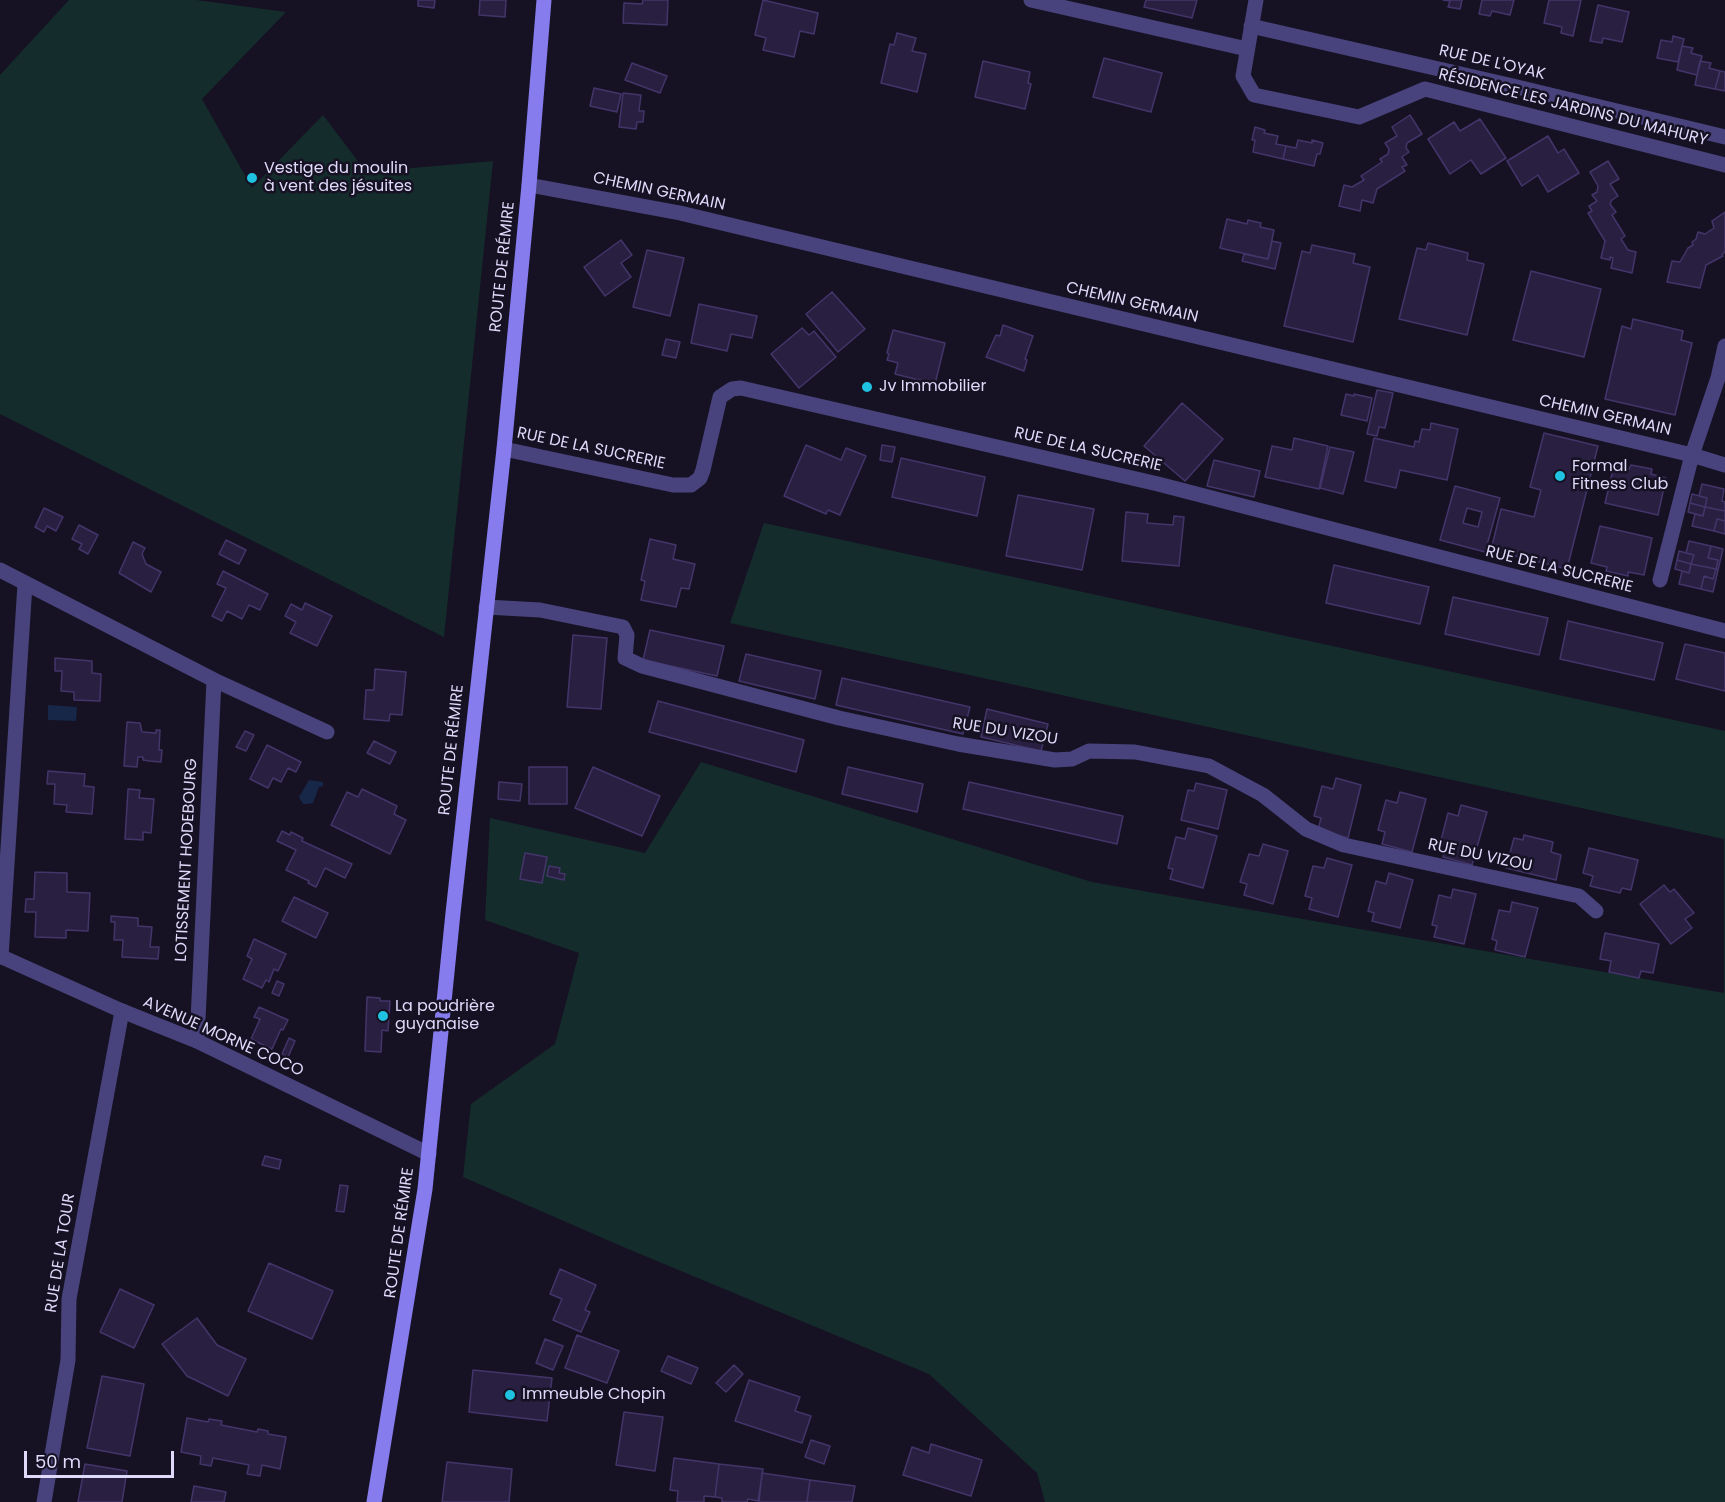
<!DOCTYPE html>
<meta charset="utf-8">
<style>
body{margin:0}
#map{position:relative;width:1725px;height:1502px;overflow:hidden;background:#161223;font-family:Poppins,sans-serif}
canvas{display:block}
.scale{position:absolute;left:24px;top:1451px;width:150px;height:27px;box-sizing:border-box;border:3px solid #dfd9fa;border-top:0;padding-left:8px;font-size:18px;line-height:21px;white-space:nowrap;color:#dfd9fa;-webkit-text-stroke:4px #161223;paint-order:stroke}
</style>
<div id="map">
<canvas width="1725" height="1502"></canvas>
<div class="scale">50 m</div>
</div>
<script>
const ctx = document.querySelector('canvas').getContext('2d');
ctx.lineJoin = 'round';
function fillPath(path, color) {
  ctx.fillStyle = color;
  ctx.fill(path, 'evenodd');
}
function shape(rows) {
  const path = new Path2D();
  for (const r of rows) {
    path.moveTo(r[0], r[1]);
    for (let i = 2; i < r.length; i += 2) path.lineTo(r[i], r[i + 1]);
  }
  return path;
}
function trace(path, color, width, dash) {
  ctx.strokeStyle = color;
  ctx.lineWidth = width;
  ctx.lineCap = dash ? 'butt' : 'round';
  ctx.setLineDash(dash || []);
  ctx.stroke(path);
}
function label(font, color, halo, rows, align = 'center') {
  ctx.font = font + ' Poppins,sans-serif';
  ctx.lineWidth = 5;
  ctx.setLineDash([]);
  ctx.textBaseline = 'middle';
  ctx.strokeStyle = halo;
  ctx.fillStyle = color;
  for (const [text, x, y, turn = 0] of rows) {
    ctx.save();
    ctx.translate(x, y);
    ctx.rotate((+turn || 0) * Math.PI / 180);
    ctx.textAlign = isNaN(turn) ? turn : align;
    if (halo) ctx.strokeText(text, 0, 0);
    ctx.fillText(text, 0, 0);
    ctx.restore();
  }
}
fillPath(shape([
 [69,0,196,0,286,12,202,99,252,188,323,115,366,172,493,161,444,637,0,414,0,75],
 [764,523,1725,731,1725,1502,1045,1502,1037,1473,929,1374,628,1249,463,1177,471,1104,555,1044,579,953,485,920,490,818,645,853,701,762,1092,882,1724,993,1724,839,730,623]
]), '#152c2c');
fillPath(shape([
 [48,705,77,707,76,721,48,720],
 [309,780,323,782,323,786,319,787,313,803,306,804,303,804,299,797]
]), '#172748');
const building = shape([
 [418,0,435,0,434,8,418,6,418,0],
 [480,0,506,0,505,17,479,15,480,0],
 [643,0,668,0,667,25,623,23,624,3,642,4,643,0],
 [763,0,818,13,814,34,800,31,794,57,763,50,766,38,755,35,763,0],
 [1146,0,1197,0,1192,18,1144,7,1146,0],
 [1443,0,1462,0,1460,9,1448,7,1450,1,1443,0],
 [1482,0,1514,0,1510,15,1492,11,1490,16,1479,14,1482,0],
 [1549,0,1581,0,1573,36,1561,33,1562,27,1544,23,1549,0],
 [1598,5,1629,12,1622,42,1603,38,1602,43,1590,41,1598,5],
 [897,33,916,38,912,51,926,54,917,92,881,83,890,44,894,45,897,33],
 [1673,36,1684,39,1678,62,1657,58,1661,40,1672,42,1673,36],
 [1682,46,1693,48,1691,53,1702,56,1697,75,1677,70,1682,46],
 [1104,58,1162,73,1151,112,1093,97,1104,58],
 [983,61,1030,72,1028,83,1031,84,1025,109,975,97,983,61],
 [1700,61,1711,63,1709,68,1720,71,1715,89,1695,85,1700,61],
 [632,63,667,76,660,93,625,80,632,63],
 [1720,71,1725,72,1725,91,1715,89,1720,71],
 [594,88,621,94,617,112,590,106,594,88],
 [623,93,641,95,639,111,644,111,643,122,637,122,636,129,619,127,623,93],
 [1410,115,1422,134,1407,143,1406,148,1409,152,1402,157,1407,165,1402,167,1405,171,1377,189,1373,203,1362,200,1360,211,1339,206,1344,185,1352,187,1364,180,1361,176,1382,162,1380,159,1388,154,1389,149,1385,143,1397,136,1392,127,1410,115],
 [1480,119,1506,158,1481,174,1471,160,1450,174,1428,139,1454,122,1460,131,1480,119],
 [1255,127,1265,130,1264,133,1278,136,1276,144,1286,146,1283,159,1253,152,1255,140,1252,140,1255,127],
 [1548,136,1558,153,1564,149,1579,173,1548,192,1538,175,1522,186,1507,161,1548,136],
 [1298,140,1312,143,1312,140,1323,143,1320,154,1317,154,1314,166,1283,159,1286,146,1296,148,1298,140],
 [1608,161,1619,179,1610,184,1618,196,1612,200,1610,204,1616,212,1612,215,1625,236,1621,239,1628,250,1636,252,1632,273,1611,268,1613,258,1610,257,1610,260,1601,258,1605,241,1588,213,1592,211,1589,206,1597,201,1592,195,1597,192,1598,186,1590,172,1608,161],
 [1725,212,1725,252,1722,254,1723,256,1706,265,1700,288,1667,282,1672,261,1680,262,1688,248,1693,245,1692,242,1696,239,1698,232,1705,234,1714,228,1712,221,1725,212],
 [1227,219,1247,224,1248,220,1261,223,1260,227,1274,230,1268,259,1220,248,1227,219],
 [621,240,632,255,621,263,631,277,605,296,584,267,621,240],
 [1272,241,1281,243,1275,269,1242,261,1244,254,1268,259,1272,241],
 [1428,243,1468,253,1467,260,1484,264,1467,335,1399,319,1417,248,1426,250,1428,243],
 [1312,245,1355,254,1353,263,1370,267,1353,342,1284,326,1302,251,1310,253,1312,245],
 [647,250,684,258,670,316,633,307,647,250],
 [1531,271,1601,289,1584,357,1513,340,1531,271],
 [832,292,865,329,838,352,806,314,832,292],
 [699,304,757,316,752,338,731,334,727,351,691,343,699,304],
 [1633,319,1683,331,1681,340,1692,343,1675,415,1605,399,1622,326,1631,329,1633,319],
 [1003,325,1033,336,1025,359,1027,360,1024,371,986,357,996,335,1000,336,1003,325],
 [802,328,809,335,814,331,836,357,799,388,771,354,802,328],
 [893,330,945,343,935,384,895,374,898,363,887,360,889,354,887,353,893,330],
 [666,339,680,342,676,358,662,355,666,339],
 [1377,390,1393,393,1385,428,1379,427,1377,436,1367,434,1377,390],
 [1346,394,1354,396,1354,394,1372,398,1367,421,1341,415,1346,394],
 [1182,403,1223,439,1185,481,1144,446,1182,403],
 [1431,423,1458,429,1447,480,1400,470,1396,488,1365,481,1374,438,1414,447,1415,441,1419,442,1422,429,1430,430,1431,423],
 [1544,433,1598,446,1567,569,1491,550,1501,509,1534,517,1541,490,1530,487,1544,433],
 [1294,438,1328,446,1319,489,1265,477,1272,446,1292,450,1294,438],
 [806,445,841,460,846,448,866,456,840,515,828,510,826,514,784,496,806,445],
 [882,445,895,447,892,462,880,460,882,445],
 [1330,447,1354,452,1343,494,1320,488,1330,447],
 [901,458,985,477,977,516,892,497,901,458],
 [1214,460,1260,471,1254,497,1207,486,1214,460],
 [1631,465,1652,469,1651,474,1666,478,1658,515,1605,503,1614,466,1629,469,1631,465],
 [1702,484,1724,489,1722,501,1725,502,1725,511,1705,507,1707,498,1699,496,1702,484],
 [1455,486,1500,498,1485,552,1440,540,1455,486],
 [1467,508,1482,512,1478,527,1463,523,1467,508],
 [1692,494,1707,498,1705,507,1690,503,1692,494],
 [1018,495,1094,509,1082,570,1006,556,1018,495],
 [1690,503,1705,507,1703,516,1688,512,1690,503],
 [1705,507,1725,511,1725,521,1717,519,1714,531,1692,526,1695,514,1703,516,1705,507],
 [44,508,63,517,56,531,47,526,44,532,35,527,44,508],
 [1126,512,1148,514,1147,523,1173,525,1174,516,1184,517,1179,566,1122,561,1126,512],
 [1717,519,1725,521,1725,534,1714,531,1717,519],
 [79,525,98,535,88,554,79,549,82,544,72,539,79,525],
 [1600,526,1652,538,1644,575,1628,572,1628,576,1606,571,1607,567,1591,563,1600,526],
 [650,539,676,545,673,559,695,564,689,589,681,588,676,607,641,600,645,581,641,580,650,539],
 [226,540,246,550,239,564,219,554,226,540],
 [1689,541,1711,546,1708,558,1718,560,1716,569,1691,564,1694,555,1686,553,1689,541],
 [133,542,145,548,142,554,146,564,161,572,151,592,119,573,133,542],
 [1711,546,1723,549,1718,570,1716,569,1718,560,1708,558,1711,546],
 [1679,551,1694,555,1691,564,1677,560,1679,551],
 [1677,560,1691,564,1689,573,1675,569,1677,560],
 [1691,564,1716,569,1713,579,1704,576,1701,589,1679,584,1682,571,1689,573,1691,564],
 [1334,565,1429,587,1420,624,1326,603,1334,565],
 [1716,569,1718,570,1713,592,1701,589,1704,576,1713,579,1716,569],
 [223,571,268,594,260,610,249,605,242,619,227,611,222,621,212,616,226,588,217,584,223,571],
 [1453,597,1548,618,1539,655,1445,634,1453,597],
 [305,603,332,616,317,646,290,633,296,622,285,616,291,604,302,610,305,603],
 [1568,621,1663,643,1654,680,1560,659,1568,621],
 [650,630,724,646,717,676,643,660,650,630],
 [573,635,607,638,601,709,567,707,573,635],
 [1685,644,1725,653,1725,691,1676,679,1685,644],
 [746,654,821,671,815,699,739,681,746,654],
 [55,658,92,661,92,673,101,674,100,701,74,700,74,692,61,691,62,671,55,671,55,658],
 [375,669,406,672,402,715,390,714,389,721,364,719,366,690,374,690,375,669],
 [842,678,970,707,963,734,836,705,842,678],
 [658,701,804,740,796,772,649,732,658,701],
 [987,709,1048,724,1041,751,981,737,987,709],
 [127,722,140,723,142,732,156,733,156,730,160,730,159,750,162,750,161,762,149,761,143,760,143,757,138,757,137,767,124,766,127,722],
 [245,731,254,735,246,751,236,747,245,731],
 [374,741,396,752,390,764,367,753,374,741],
 [267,745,301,762,296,772,288,768,281,782,273,778,268,788,250,779,267,745],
 [529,767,567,767,567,804,529,804,529,767],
 [593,767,660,796,642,836,575,808,593,767],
 [848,767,923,784,917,812,842,794,848,767],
 [48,771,85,774,84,786,94,787,92,814,66,812,67,805,54,804,55,784,47,784,48,771],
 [1336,778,1361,785,1348,838,1318,830,1321,818,1314,816,1322,786,1333,789,1336,778],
 [499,782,522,784,520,801,498,799,499,782],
 [969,782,1123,816,1117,844,963,809,969,782],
 [1196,783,1227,790,1218,829,1181,820,1188,790,1194,791,1196,783],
 [128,789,140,790,139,798,154,799,151,833,143,832,143,840,125,839,128,789],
 [362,789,397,806,394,814,406,820,390,854,331,825,347,792,358,797,362,789],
 [1400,792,1426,799,1412,852,1382,844,1385,832,1378,830,1386,800,1397,803,1400,792],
 [1461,805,1487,812,1472,865,1443,857,1446,845,1440,844,1448,813,1458,816,1461,805],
 [1188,828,1217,836,1203,888,1170,879,1173,869,1168,868,1176,837,1185,839,1188,828],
 [282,831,290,835,291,832,303,838,302,841,352,864,345,878,325,868,316,887,308,883,309,881,286,870,296,850,277,841,282,831],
 [1524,835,1553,842,1551,852,1561,855,1556,880,1506,868,1514,838,1523,840,1524,835],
 [1263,844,1288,851,1273,904,1244,895,1247,884,1240,882,1249,854,1259,856,1263,844],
 [1589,848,1638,860,1631,890,1622,888,1620,893,1590,886,1593,876,1583,873,1589,848],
 [525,853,547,857,542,883,520,879,525,853],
 [1327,858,1352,865,1338,917,1309,909,1312,898,1305,896,1313,866,1324,868,1327,858],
 [549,866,560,868,559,873,565,874,564,880,547,876,549,866],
 [35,872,67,873,67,892,90,893,88,931,66,930,66,938,35,937,36,912,25,912,26,899,34,899,35,872],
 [1389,873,1413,880,1400,928,1372,921,1374,913,1368,911,1376,881,1386,884,1389,873],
 [1664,885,1670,892,1674,889,1694,913,1685,919,1692,928,1671,944,1640,904,1664,885],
 [1453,889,1476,894,1464,944,1434,937,1437,926,1432,925,1439,895,1451,898,1453,889],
 [294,897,328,913,316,938,282,921,294,897],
 [1512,902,1538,908,1525,957,1495,950,1497,941,1492,939,1499,910,1510,912,1512,902],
 [111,916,138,918,138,926,152,927,150,947,159,947,158,959,122,957,123,940,114,940,115,922,111,922,111,916],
 [1605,933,1659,944,1653,973,1641,971,1639,978,1609,972,1611,961,1600,959,1605,933],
 [254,939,286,954,278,971,274,969,269,982,266,980,262,988,243,979,252,959,247,956,254,939],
 [277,981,284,984,279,996,272,993,277,981],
 [367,997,380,998,380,1001,390,1001,388,1031,382,1030,381,1052,365,1051,367,997],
 [259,1007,288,1020,283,1030,281,1029,272,1049,251,1039,260,1019,254,1017,259,1007],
 [289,1038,295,1041,288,1057,282,1054,289,1038],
 [265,1156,281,1160,279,1169,262,1165,265,1156],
 [340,1185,348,1186,344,1212,336,1211,340,1185],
 [269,1263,333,1291,312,1339,248,1311,269,1263],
 [560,1269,596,1285,585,1310,590,1312,581,1332,553,1320,562,1299,550,1294,560,1269],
 [120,1289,154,1305,134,1348,100,1332,120,1289],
 [197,1318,217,1345,246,1359,228,1396,187,1376,162,1344,197,1318],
 [577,1335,619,1351,607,1383,565,1368,577,1335],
 [545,1339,563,1346,553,1370,536,1363,545,1339],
 [668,1356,698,1368,691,1384,661,1371,668,1356],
 [734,1365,743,1374,726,1392,716,1383,734,1365],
 [473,1370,552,1378,547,1421,469,1412,473,1370],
 [102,1376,144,1384,130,1456,87,1448,102,1376],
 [749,1380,800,1397,795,1411,811,1416,802,1443,735,1421,749,1380],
 [624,1412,663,1417,655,1471,616,1465,624,1412],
 [187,1418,208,1422,209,1419,222,1421,221,1425,257,1432,258,1429,268,1431,268,1434,286,1437,280,1469,262,1465,260,1476,247,1474,249,1465,213,1458,211,1466,200,1464,201,1456,181,1452,187,1418],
 [811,1440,830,1446,824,1464,805,1457,811,1440],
 [931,1444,982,1460,971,1496,903,1475,912,1447,929,1453,931,1444],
 [674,1458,719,1464,715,1497,704,1496,704,1502,677,1502,678,1491,670,1490,674,1458],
 [447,1462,512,1469,509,1502,442,1502,447,1462],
 [85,1464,127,1471,122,1502,78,1502,85,1464],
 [719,1464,763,1469,758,1501,748,1499,747,1502,722,1502,722,1498,715,1497,719,1464],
 [762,1473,810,1480,807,1502,759,1502,762,1473],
 [810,1480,855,1486,852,1502,807,1502,810,1480],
 [194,1486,226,1492,224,1502,191,1502,194,1486]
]);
fillPath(building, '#292041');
trace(building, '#43356a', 1.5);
trace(shape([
 [1031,0,1247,49],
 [1256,0,1243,76,1254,95,1359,117,1425,89,1725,165],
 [1251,26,1513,86,1725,137],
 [529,185,680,213,1692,455,1725,465],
 [504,449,673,485,691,485,700,478,703,470,720,397,732,389,741,388,1158,484,1725,631],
 [0,570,214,680,327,732],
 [1660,580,1692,455,1718,378,1725,346],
 [486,607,540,610,623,627,627,635,625,658,642,666,839,718,958,744,1055,760,1072,759,1089,751,1135,752,1209,766,1263,795,1306,829,1344,845,1579,896,1596,911],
 [1,957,25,584],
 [197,1041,214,680],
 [44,1502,68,1360,69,1299,122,1011]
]), '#48437c', 15);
trace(shape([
 [0,956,122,1011,197,1041,429,1154]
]), '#48437c', 15);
trace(shape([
 [374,1502,425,1189,453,913,504,449,529,185,544,0]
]), '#867ced', 15);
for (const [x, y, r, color] of [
 [252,178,6,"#1fc2e0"],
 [867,387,6,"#1fc2e0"],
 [1560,476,6,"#1fc2e0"],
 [383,1016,6,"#1fc2e0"],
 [510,1395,6,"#1fc2e0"]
]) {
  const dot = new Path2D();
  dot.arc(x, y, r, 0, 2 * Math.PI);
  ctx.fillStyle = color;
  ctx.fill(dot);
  trace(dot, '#161223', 2);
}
label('16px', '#dfd9fa', '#161223', [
 ["RUE DE L'OYAK",1492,63,13],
 ["RÉSIDENCE LES JARDINS DU MAHURY",1573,108,14],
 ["CHEMIN GERMAIN",659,192,12],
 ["ROUTE DE RÉMIRE",503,267,-84],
 ["CHEMIN GERMAIN",1132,303,13],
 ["CHEMIN GERMAIN",1605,416,13],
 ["RUE DE LA SUCRERIE",591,449,12],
 ["RUE DE LA SUCRERIE",1088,450,13],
 ["RUE DE LA SUCRERIE",1559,570,14],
 ["RUE DU VIZOU",1005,732,9],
 ["ROUTE DE RÉMIRE",452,750,-84],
 ["RUE DU VIZOU",1480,856,12],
 ["LOTISSEMENT HODEBOURG",187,860,-87],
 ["AVENUE MORNE COCO",223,1037,24],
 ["ROUTE DE RÉMIRE",400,1233,-82],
 ["RUE DE LA TOUR",61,1253,-81]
]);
label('16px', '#dfd9fa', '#161223', [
 ["Vestige du moulin",264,169],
 ["à vent des jésuites",264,187],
 ["Jv Immobilier",879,387],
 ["Formal",1572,467],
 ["Fitness Club",1572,485],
 ["La poudrière",395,1007],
 ["guyanaise",395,1025],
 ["Immeuble Chopin",522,1395]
], 'left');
</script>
